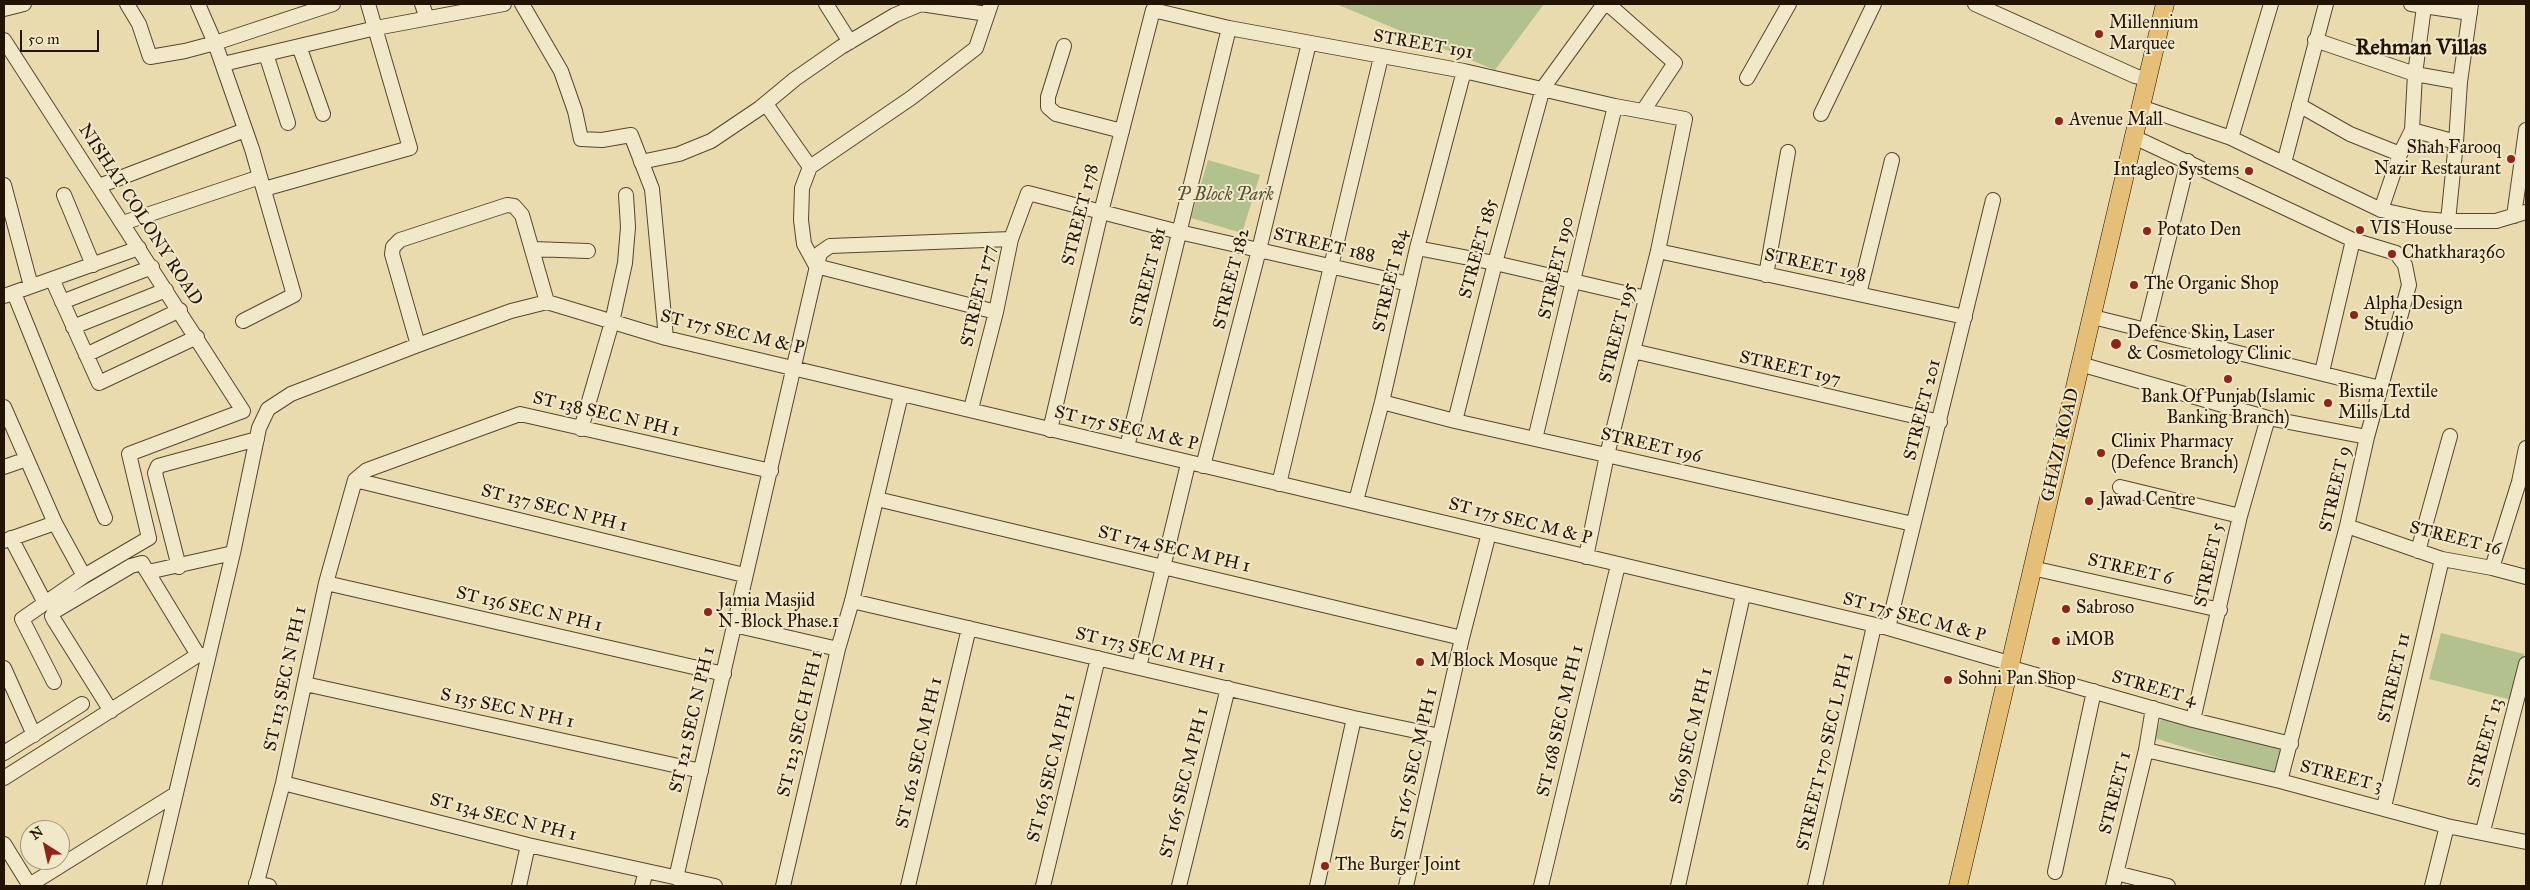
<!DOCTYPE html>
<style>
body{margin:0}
#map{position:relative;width:2530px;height:890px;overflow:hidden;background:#eadbae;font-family:"IM FELL Great Primer",serif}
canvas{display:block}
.frame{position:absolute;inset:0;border:5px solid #231402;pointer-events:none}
.north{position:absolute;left:20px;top:820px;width:50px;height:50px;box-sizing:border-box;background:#f1e8ca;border:1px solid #9f937a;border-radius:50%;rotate:325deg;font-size:14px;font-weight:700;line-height:20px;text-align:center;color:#231402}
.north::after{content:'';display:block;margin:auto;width:18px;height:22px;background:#8f2418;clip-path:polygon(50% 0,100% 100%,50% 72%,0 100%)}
.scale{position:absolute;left:20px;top:30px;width:79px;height:22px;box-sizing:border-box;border:2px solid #231402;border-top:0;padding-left:6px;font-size:15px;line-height:18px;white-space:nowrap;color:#231402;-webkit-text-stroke:4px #f1e8ca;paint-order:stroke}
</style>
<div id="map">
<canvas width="2530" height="890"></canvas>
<div class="frame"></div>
<div class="north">N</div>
<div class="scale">50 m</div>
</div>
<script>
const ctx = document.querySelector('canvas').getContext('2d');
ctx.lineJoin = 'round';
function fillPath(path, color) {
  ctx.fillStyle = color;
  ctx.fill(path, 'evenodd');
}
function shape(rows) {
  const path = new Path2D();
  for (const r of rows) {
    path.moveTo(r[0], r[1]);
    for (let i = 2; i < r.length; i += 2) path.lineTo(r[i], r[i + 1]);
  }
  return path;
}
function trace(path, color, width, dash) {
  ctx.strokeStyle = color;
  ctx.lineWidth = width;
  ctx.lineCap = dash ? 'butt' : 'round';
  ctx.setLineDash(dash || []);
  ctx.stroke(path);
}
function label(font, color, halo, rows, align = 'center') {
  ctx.font = font + ' "IM FELL Great Primer",serif';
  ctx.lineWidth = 4;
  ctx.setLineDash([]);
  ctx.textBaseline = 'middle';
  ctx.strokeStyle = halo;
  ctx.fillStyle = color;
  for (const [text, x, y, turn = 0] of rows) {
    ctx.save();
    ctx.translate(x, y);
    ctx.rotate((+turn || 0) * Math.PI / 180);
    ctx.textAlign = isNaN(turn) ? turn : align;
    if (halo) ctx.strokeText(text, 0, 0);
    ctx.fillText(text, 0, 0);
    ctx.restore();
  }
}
fillPath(shape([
 [1336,4,1544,4,1495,70],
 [1208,160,1260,175,1242,233,1191,218],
 [2441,633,2524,654,2512,700,2429,679],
 [2161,719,2287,747,2275,775,2154,738]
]), '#b2c18e');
const minor = shape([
 [127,4,139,24,150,57,185,51,215,43,333,4],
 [198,4,215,43,252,149,294,295,243,321],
 [422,4,427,18],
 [522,4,561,71,575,111,581,139,602,140,631,135,652,189,666,338],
 [826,4,850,42],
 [991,4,976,48,911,98,810,167,802,188,801,220,804,244,816,266,996,312],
 [1608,4,1675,63,1643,111],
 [1975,4,2135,76,2147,79],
 [2411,4,2470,13],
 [4,9,24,4],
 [1153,10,1229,28,1464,71,1615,106,1685,119,1658,251,1607,455,1586,557],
 [4,40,243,411,129,454,149,538,84,576],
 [2315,40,2415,74,2460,82],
 [299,46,323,114],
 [1064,46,1048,97,1048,107,1056,114,1122,131],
 [266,54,288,123],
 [223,64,376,28,504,4],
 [1747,78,1789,4],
 [766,104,810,167],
 [2299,105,2350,134,2400,154],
 [2141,107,2231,138,2381,210,2423,219,2448,221,2496,221,2526,212],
 [1821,114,1874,4],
 [2412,130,2456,142,2460,82,2471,4],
 [2136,138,2353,240,2396,253,2405,265,2409,285,2367,437,2347,526,2280,781],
 [2231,138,2271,4],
 [641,162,679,154,711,141,760,108,795,79,841,47,895,15,921,4,987,14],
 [2284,163,2326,4],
 [4,185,31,286],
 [99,186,245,130],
 [264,189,410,148,368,4],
 [64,195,93,265],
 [2381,210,2400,154,2412,130,2415,74,2424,7],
 [2514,216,2526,130],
 [2448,221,2456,142],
 [123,223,260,177],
 [1417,248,1495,263,1646,298],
 [533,249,588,251],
 [1658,251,1965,317],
 [1766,275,1788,152],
 [52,279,99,383,197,337],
 [14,293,105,518],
 [1859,294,1892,160],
 [4,296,139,248],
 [62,302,152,267],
 [2093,317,2380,388],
 [73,327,166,290],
 [2146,330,2188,161],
 [418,345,392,254,393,247,400,240,507,205,514,206,522,215,547,302],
 [1633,351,1940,422],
 [86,355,180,310],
 [2080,364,2268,418,2367,437],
 [2322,372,2353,240],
 [1382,402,1455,421,1913,524],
 [4,407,55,523],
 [971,409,996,312,1011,239,1028,193,1179,232,1409,284],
 [1455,421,1495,263,1543,88,1604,4],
 [581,429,612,322,625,263,628,227,626,195],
 [1050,430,1101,212,1153,10],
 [1535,439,1615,106],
 [1127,447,1229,28],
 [1203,466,1259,250,1309,43],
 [4,467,27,459],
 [355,480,367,470,520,414,771,471],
 [355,480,744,575],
 [1279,484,1381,57],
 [2120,487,2240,516],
 [877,499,1462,638],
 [1356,501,1382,402,1417,248,1464,71],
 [2347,526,2442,559,2492,568,2526,577],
 [11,538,45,603],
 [4,541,55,523,84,576,22,619,54,682],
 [2418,551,2450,436],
 [179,567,155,473,158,466,257,439],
 [2032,568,2220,610],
 [2492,568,2519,482,2526,448],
 [148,572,233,553],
 [326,583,724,674],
 [852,601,1354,718,1440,736],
 [734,625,838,649],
 [1888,628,1993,200],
 [1139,667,1188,464],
 [2008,667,2193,720,2291,744],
 [4,668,34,735],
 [305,684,701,771],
 [111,711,54,620,52,616,55,611,131,566,142,563,198,655],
 [2193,720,2240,516,2268,418],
 [2146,750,2280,781,2447,826,2526,842],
 [4,753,82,704],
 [4,778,198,655,207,655],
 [283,783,528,845,715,886],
 [2384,807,2442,559],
 [2483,831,2526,664],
 [4,844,30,886],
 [2055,872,2094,691],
 [2116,873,2168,886],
 [676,878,820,253,830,246,1011,239],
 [256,883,269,886],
 [28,886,174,795],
 [154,886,233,553,259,428,268,409,291,394,418,345,511,311,547,302,666,338,1888,628,2009,663],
 [256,886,283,783,326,583,355,480],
 [519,886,528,845],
 [642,886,646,871],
 [783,886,838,649,852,601,901,395],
 [908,886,969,628],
 [1043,886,1098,658],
 [1179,886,1228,688],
 [1317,886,1354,718],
 [1406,886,1462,638,1489,533],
 [1541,886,1618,565],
 [1678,886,1743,595],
 [1815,886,1874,626],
 [2113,886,2146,750,2153,708],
 [2432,886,2447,826]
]);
const major = shape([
 [1958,886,2165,4]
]);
trace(minor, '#55462d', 16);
trace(major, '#231402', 19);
trace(minor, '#f1e8ca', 14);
trace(major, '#e5be77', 18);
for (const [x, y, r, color] of [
 [2099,34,5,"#8f2418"],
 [2059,121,5,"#8f2418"],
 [2511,159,5,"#8f2418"],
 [2249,171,5,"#8f2418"],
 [2360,230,5,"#8f2418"],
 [2147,231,5,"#8f2418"],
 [2392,254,5,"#8f2418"],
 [2134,285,5,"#8f2418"],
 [2354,315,5,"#8f2418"],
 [2116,344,6,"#8f2418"],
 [2228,379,5,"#8f2418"],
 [2328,403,5,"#8f2418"],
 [2101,453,5,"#8f2418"],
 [2089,501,5,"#8f2418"],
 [2066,609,5,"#8f2418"],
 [708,612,5,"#8f2418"],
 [2056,641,5,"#8f2418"],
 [1420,662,5,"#8f2418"],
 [1948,680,5,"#8f2418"],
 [1325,866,5,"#8f2418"]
]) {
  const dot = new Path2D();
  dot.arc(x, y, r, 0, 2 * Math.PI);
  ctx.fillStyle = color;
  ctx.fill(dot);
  trace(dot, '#f1e8ca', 2);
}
label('18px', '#231402', '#f1e8ca', [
 ["Millennium",2109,24],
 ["Marquee",2109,45],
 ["Avenue Mall",2069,121],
 ["Shah Farooq",2501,149,"right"],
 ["Nazir Restaurant",2501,170,"right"],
 ["Intagleo Systems",2239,171,"right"],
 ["VIS House",2370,230],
 ["Potato Den",2157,231],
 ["Chatkhara360",2402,254],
 ["The Organic Shop",2144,285],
 ["Alpha Design",2364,305],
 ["Studio",2364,326],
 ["Defence Skin, Laser",2127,334],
 ["& Cosmetology Clinic",2127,355],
 ["Bisma Textile",2338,393],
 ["Mills Ltd",2338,414],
 ["Bank Of Punjab(Islamic",2228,398,"center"],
 ["Banking Branch)",2228,419,"center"],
 ["Clinix Pharmacy",2111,443],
 ["(Defence Branch)",2111,464],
 ["Jawad Centre",2099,501],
 ["Jamia Masjid",718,602],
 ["N-Block Phase.1",718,623],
 ["Sabroso",2076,609],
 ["iMOB",2066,641],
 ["M Block Mosque",1430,662],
 ["Sohni Pan Shop",1958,680],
 ["The Burger Joint",1335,866]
], 'left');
label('18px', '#231402', '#f1e8ca', [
 ["STREET 191",1423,45,10],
 ["NISHAT COLONY ROAD",140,215,57],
 ["STREET 178",1081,215,-76],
 ["STREET 188",1324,246,13],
 ["STREET 185",1479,249,-75],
 ["STREET 198",1815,266,12],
 ["STREET 190",1557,268,-77],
 ["STREET 181",1149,277,-76],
 ["STREET 182",1232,279,-76],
 ["STREET 184",1391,281,-77],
 ["STREET 177",979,296,-77],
 ["ST 175 SEC M & P",732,333,13],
 ["STREET 195",1618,333,-76],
 ["STREET 197",1790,369,13],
 ["STREET 201",1923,410,-76],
 ["ST 138 SEC N PH 1",606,415,13],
 ["ST 175 SEC M & P",1126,429,13],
 ["GHAZI ROAD",2061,445,-77],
 ["STREET 196",1651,446,13],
 ["STREET 9",2336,489,-77],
 ["ST 137 SEC N PH 1",554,509,14],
 ["ST 175 SEC M & P",1520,522,14],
 ["STREET 16",2455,539,14],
 ["ST 174 SEC M PH 1",1174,550,13],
 ["STREET 5",2210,565,-78],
 ["STREET 6",2130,570,13],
 ["ST 136 SEC N PH 1",529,610,13],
 ["ST 175 SEC M & P",1914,618,15],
 ["ST 173 SEC M PH 1",1150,651,13],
 ["STREET 11",2395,678,-77],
 ["ST 113 SEC N PH 1",286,679,-78],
 ["STREET 4",2154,689,16],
 ["S 135 SEC N PH 1",507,709,12],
 ["ST 121 SEC N PH 1",693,720,-77],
 ["ST 168 SEC M PH 1",1561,721,-77],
 ["ST 123 SEC H PH 1",801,724,-77],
 ["S169 SEC M PH 1",1692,736,-77],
 ["STREET 13",2486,743,-75],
 ["STREET 170 SEC L PH 1",1826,752,-77],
 ["ST 162 SEC M PH 1",920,753,-77],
 ["ST 167 SEC M PH 1",1415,764,-77],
 ["ST 163 SEC M PH 1",1052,768,-76],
 ["STREET 3",2341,777,14],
 ["ST 165 SEC M PH 1",1185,783,-76],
 ["STREET 1",2116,793,-76],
 ["ST 134 SEC N PH 1",503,818,14]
]);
label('italic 18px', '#555133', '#f1e8ca', [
 ["P Block Park",1225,196]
]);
label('bold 22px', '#231402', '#f1e8ca', [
 ["Rehman Villas",2421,49]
]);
</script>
